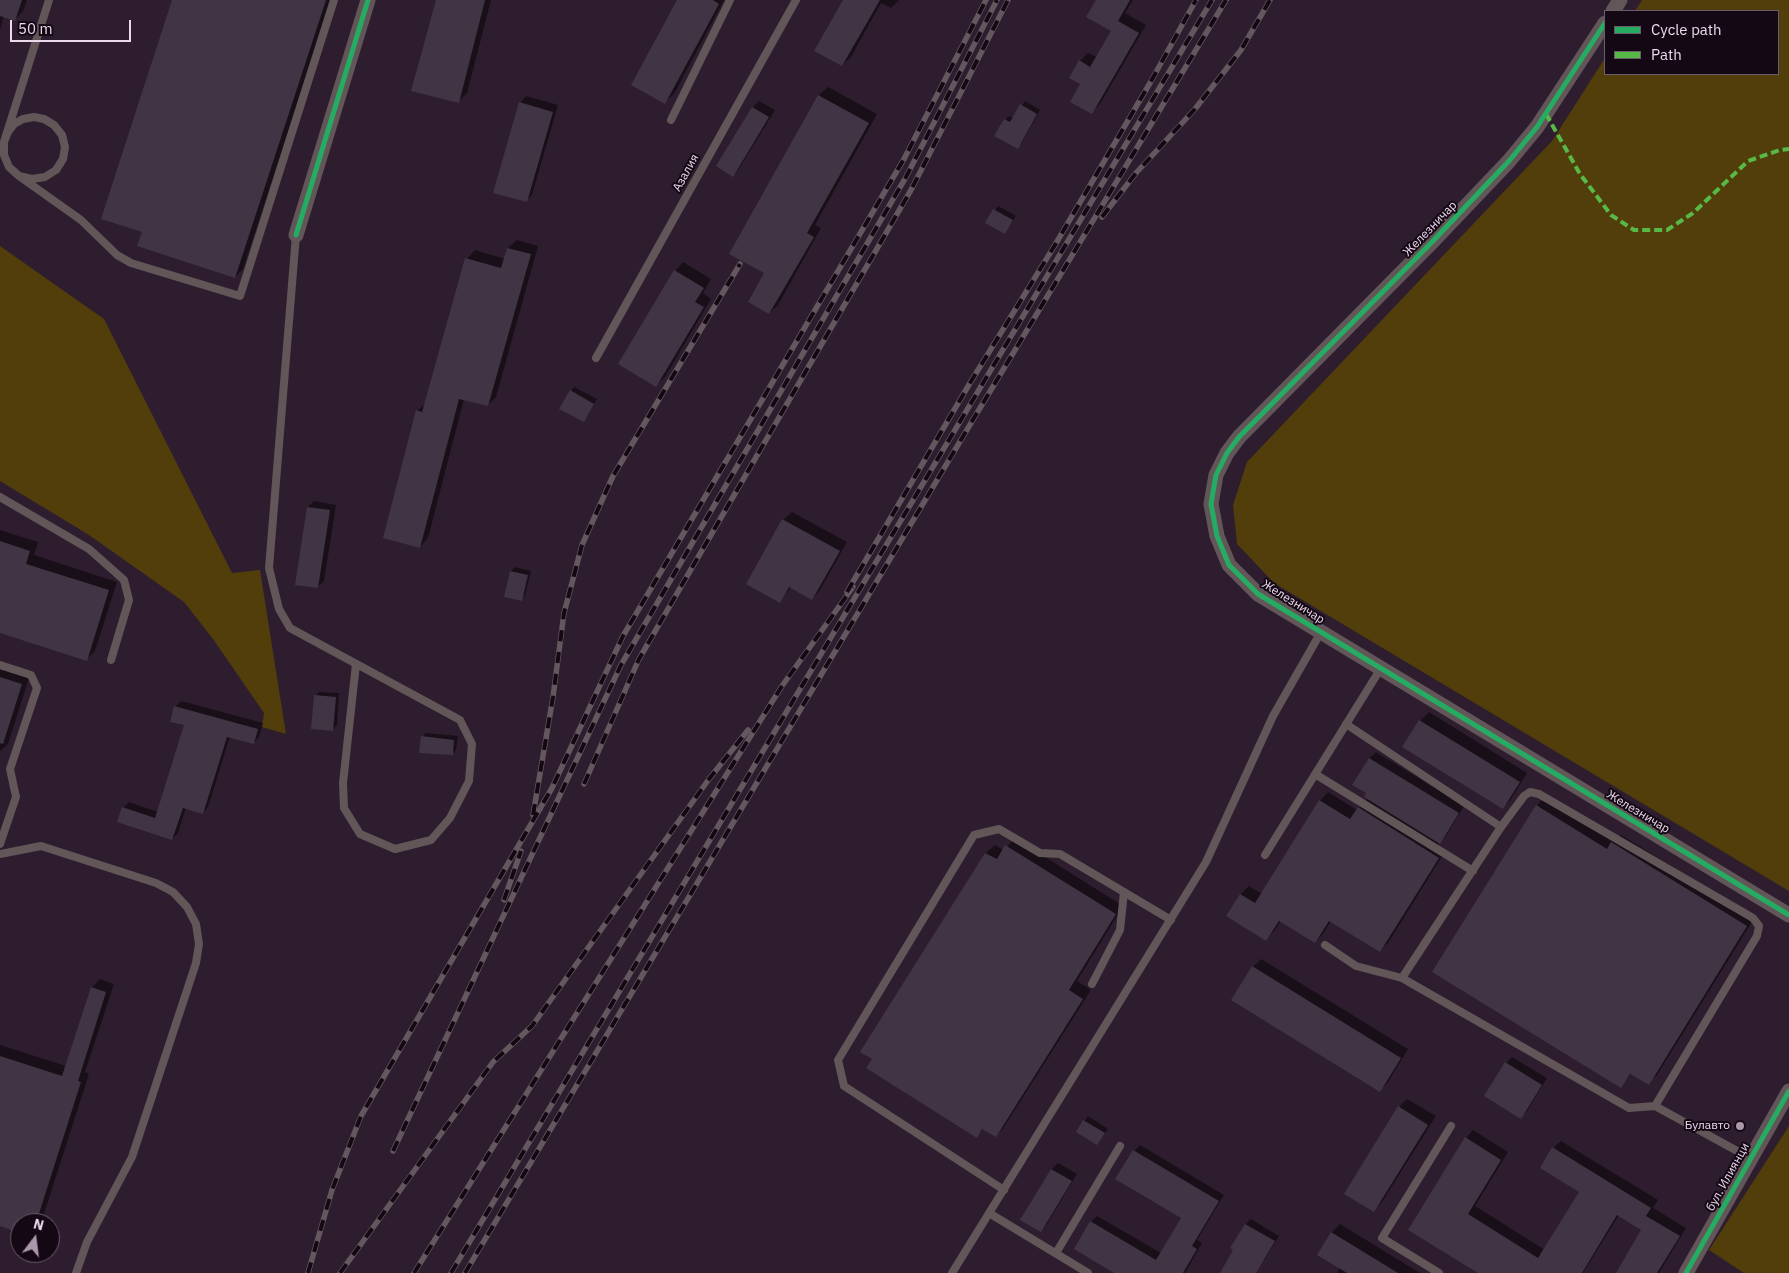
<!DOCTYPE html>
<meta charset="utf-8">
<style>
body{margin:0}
#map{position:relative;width:1789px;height:1273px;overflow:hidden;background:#2e1d2e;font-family:"IBM Plex Sans",sans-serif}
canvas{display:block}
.legend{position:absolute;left:1604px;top:10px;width:175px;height:65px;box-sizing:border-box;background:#150815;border:1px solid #6b5c6b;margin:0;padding:6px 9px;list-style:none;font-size:15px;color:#edd9ec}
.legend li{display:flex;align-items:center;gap:10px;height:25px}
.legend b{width:25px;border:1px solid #6b5c6b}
.north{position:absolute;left:10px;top:1213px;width:50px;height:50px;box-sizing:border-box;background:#150815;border:1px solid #6b5c6b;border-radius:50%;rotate:15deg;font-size:14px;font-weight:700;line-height:20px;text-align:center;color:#edd9ec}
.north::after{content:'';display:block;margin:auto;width:18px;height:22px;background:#aa97aa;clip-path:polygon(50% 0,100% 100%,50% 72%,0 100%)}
.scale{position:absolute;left:10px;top:20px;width:121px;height:22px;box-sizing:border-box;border:2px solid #edd9ec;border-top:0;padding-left:6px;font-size:15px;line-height:18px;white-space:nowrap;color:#edd9ec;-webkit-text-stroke:4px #150815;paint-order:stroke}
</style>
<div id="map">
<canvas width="1789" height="1273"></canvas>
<ul class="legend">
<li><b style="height:6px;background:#26ab63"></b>Cycle path</li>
<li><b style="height:6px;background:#58b947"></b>Path</li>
</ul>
<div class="north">N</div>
<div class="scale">50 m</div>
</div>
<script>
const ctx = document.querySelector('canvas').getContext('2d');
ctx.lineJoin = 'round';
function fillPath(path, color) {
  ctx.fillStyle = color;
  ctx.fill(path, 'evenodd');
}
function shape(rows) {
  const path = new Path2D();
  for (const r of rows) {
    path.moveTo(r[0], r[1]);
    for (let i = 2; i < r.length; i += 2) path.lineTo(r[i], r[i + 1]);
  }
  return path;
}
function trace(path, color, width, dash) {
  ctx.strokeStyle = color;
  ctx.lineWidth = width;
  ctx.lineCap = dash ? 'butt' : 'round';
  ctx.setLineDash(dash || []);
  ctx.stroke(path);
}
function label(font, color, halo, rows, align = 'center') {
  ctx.font = font + ' "IBM Plex Sans",sans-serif';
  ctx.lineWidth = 4;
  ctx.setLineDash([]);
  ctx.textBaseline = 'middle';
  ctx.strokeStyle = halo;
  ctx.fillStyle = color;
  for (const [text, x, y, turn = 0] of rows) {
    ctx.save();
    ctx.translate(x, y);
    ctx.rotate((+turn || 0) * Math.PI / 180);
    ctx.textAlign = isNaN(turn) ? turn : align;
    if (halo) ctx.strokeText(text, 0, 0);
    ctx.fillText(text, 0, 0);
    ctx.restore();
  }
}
fillPath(shape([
 [1642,0,1789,0,1789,891,1274,583,1237,544,1233,505,1247,462,1552,141,1605,58,1605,74,1778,74,1778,11,1635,11],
 [0,246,104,319,232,573,260,570,286,734,262,727,264,713,213,639,184,602,89,535,0,481],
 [1789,1126,1789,1273,1744,1273,1709,1250]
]), '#513e0b');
fillPath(shape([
 [0,0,27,0,23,11,15,19,4,16,0,29],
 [173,0,331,0,243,269,235,277,143,231],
 [438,0,491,0,467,93,459,101],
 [678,0,724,0,674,94,665,102],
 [844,0,899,0,891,8,881,3,851,57,842,65],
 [1097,0,1133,0,1125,13,1146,25,1100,104,1091,113,1082,83,1080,61,1088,53,1097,57,1112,30],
 [828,87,877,114,815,225,821,228,778,305,769,313,766,273,731,253,819,95],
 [526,96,558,105,532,195,526,201,520,103],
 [759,101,775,110,739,169,733,175,718,166,753,107],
 [1025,101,1040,110,1022,143,1018,147,1005,120,1009,116,1013,118],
 [998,206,1016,216,1005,233,987,222],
 [517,240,538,246,496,397,488,405,464,399,428,538,420,547,417,411,426,403,467,259,475,250,505,259,508,248],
 [683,262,711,279,703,293,711,299,665,377,656,385,675,271],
 [574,387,597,399,584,421,571,391],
 [314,501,336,505,324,581,318,587,308,507],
 [792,512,847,542,820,590,812,599,791,587,779,602,783,520],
 [0,530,38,542,34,555,117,582,95,651,87,659,0,632],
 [515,567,531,571,525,595,521,599,511,571],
 [0,666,30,675,8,744,0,751],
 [319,692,339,693,337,725,333,729,315,696],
 [181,701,263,723,259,737,254,743,230,736,208,807,203,813,186,808,178,833,172,839,123,808,129,802,158,812,185,725,175,707],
 [1429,712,1527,773,1511,799,1503,808,1404,747,1420,721],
 [426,733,458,736,456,750,452,754,422,737],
 [1376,752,1464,806,1446,836,1438,844,1446,850,1388,943,1380,951,1331,921,1323,934,1315,942,1281,921,1274,931,1266,940,1227,916,1241,894,1249,886,1262,894,1320,801,1328,792,1357,810,1368,798,1368,793,1354,785,1370,758],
 [1545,797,1615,840,1621,835,1755,917,1657,1075,1648,1083,1632,1073,1621,1086,1537,805],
 [1015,838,1123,906,1077,981,1091,990,1004,1127,996,1136,984,1128,977,1136,862,1052,986,853,995,845,1004,850],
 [1261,959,1408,1049,1388,1082,1379,1091,1253,967],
 [100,979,114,984,85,1072,89,1074,41,1223,20,1223,20,1231,0,1225,0,1045,66,1066,92,987],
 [1512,1057,1547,1078,1527,1111,1521,1117,1506,1063],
 [1407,1099,1436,1116,1382,1202,1374,1211,1399,1107],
 [1088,1116,1108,1129,1097,1144,1077,1132],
 [1473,1130,1508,1152,1475,1206,1545,1250,1581,1192,1553,1148,1561,1141,1658,1200,1653,1208,1686,1228,1659,1273,1622,1273,1643,1230,1619,1215,1583,1273,1481,1273,1410,1230,1466,1138],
 [1140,1145,1224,1195,1197,1240,1202,1243,1185,1273,1117,1273,1091,1222,1097,1216,1161,1253,1182,1217,1134,1151],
 [1058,1163,1077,1174,1047,1224,1041,1230,1022,1219,1052,1169],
 [1251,1219,1279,1236,1265,1259,1252,1273,1221,1273,1235,1250,1246,1224],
 [1340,1224,1420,1273,1337,1273,1340,1267,1318,1254,1332,1232]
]), '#0007');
fillPath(shape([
 [0,0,22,0,15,21,0,16],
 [172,0,326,0,235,278,137,246,142,232,101,219],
 [436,0,485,0,459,103,411,91],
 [677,0,713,0,719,4,665,104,631,85],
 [843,0,880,0,842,66,814,51],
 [1096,0,1130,0,1118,21,1139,33,1092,114,1070,102,1080,84,1069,78,1079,60,1090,67,1111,31,1086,17],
 [818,95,869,123,807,233,814,237,769,314,748,302,764,273,729,254],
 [519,102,553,112,527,202,493,193],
 [1020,104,1037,114,1018,149,994,136,1004,119,1010,122],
 [752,107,769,117,733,177,716,166],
 [993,209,1013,220,1005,234,985,223],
 [507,248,531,254,488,406,459,399,420,548,383,538,416,410,422,412,465,258,501,268],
 [674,270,704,288,695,302,704,307,656,387,618,364],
 [570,390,594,404,584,422,559,409],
 [307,507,330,510,318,588,295,585],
 [782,519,840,551,812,600,789,587,780,603,746,584],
 [0,541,30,551,26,564,109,590,87,661,0,633],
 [510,571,528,575,522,601,504,597],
 [0,677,22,684,3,744,0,743],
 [314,695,336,697,333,731,311,729],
 [174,706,258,729,254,744,227,737,203,814,183,808,172,840,117,822,122,807,155,818,184,725,170,722],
 [1419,720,1520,782,1503,809,1402,747],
 [421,736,454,740,453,755,419,753],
 [1369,758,1459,813,1440,844,1364,797,1366,793,1352,785],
 [1319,800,1350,819,1358,807,1439,858,1380,952,1329,921,1315,943,1279,921,1266,941,1226,916,1240,894,1255,903],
 [1536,805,1607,849,1611,842,1747,926,1649,1085,1630,1074,1621,1088,1432,972],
 [1005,845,1116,914,1069,990,1083,999,996,1137,982,1129,977,1138,866,1068,872,1059,860,1052,985,853,997,859],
 [1252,966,1401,1058,1380,1092,1231,1000],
 [91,987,106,992,78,1081,81,1082,36,1223,20,1223,20,1233,0,1226,0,1056,62,1076],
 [1505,1062,1542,1085,1521,1119,1484,1096],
 [1398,1106,1428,1125,1374,1212,1344,1194],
 [1083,1120,1105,1133,1097,1145,1076,1132],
 [1465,1137,1501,1160,1468,1214,1538,1258,1579,1192,1540,1168,1552,1147,1651,1208,1646,1216,1680,1236,1657,1273,1616,1273,1641,1230,1617,1215,1582,1273,1478,1273,1408,1230],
 [1133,1150,1219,1201,1192,1246,1197,1249,1183,1273,1114,1273,1074,1249,1090,1221,1156,1260,1181,1218,1115,1179],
 [1051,1169,1072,1181,1041,1232,1020,1220],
 [1245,1224,1275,1241,1256,1273,1220,1273,1233,1250,1230,1248],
 [1331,1232,1398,1273,1347,1273,1317,1255]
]), '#413545');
trace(shape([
 [671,120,730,0],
 [4,142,8,132,14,124,23,119,34,117,44,119,54,125,62,135,65,147,63,159,56,170,45,177,32,179,19,176,9,167,4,155,4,142,49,0],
 [19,176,81,220,117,255,131,263,240,296,334,0],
 [296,235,269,568,279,609,290,628,460,720,472,744,469,781,450,818,431,840,395,849,360,834,344,808,343,783,356,664],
 [596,358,796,0],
 [0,497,89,549,124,580,129,600,111,660],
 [0,665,31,675,37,688,10,769,16,797,0,844],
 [1346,724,1501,827],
 [1315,774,1473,871],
 [0,854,41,846,156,883,173,892,187,907,196,924,199,944,196,963,132,1157,87,1242,76,1273],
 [1265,855,1381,668],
 [1325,945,1356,966,1402,978,1629,1108,1655,1106,1750,1158],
 [1402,978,1501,827,1524,796,1530,792,1539,794,1753,918,1759,926,1757,936,1655,1106],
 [1092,984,1120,930,1124,892],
 [1004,1190,844,1086,838,1060,974,835,999,829,1040,853,1060,854,1171,920],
 [989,1213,1088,1273],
 [1056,1253,1120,1146],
 [952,1273,1206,862,1273,716,1321,632],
 [1439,1273,1382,1238,1451,1126]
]), '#635658', 8);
trace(shape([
 [1613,11,1620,0],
 [1605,23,1537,127,1509,161,1431,243,1239,437,1227,453,1216,475,1211,504,1217,536,1229,565,1258,594,1789,915],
 [296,235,368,0],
 [1686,1273,1789,1091]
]), '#635658', 15);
const rail = shape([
 [1102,217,1136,173,1195,109,1241,50,1270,0],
 [847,592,970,383,1055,245,1150,83,1196,0],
 [584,784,639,659,911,190,1008,0],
 [533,815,553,697,564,613,582,545,613,476,740,264],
 [504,900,521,851],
 [393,1151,621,665,906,177,997,0],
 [308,1273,332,1190,361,1116,552,788,623,636,904,159,986,0],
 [340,1273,493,1062,532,1026,709,779,748,730],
 [414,1273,782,686,853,587],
 [451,1273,1212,0],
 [465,1273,974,418,1226,0]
]);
trace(rail, '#64575e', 5.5);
trace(rail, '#150815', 4, [11]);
trace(shape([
 [1546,114,1580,174,1611,215,1634,230,1667,230,1693,213,1748,161,1780,150,1789,149]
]), '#58b947', 4, [8, 4]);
trace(shape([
 [1605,23,1537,127,1509,161,1431,243,1239,437,1227,453,1216,475,1211,504,1217,536,1229,565,1258,594,1789,915],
 [296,235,368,0],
 [1686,1273,1789,1091]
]), '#26ab63', 5);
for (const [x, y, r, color] of [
 [1740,1126,5,"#aa97aa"]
]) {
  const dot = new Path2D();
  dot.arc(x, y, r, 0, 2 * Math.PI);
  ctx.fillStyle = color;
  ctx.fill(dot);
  trace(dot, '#150815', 2);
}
label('12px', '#edd9ec', '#150815', [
 ["Азалия",686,173,-61],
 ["Железничар",1430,229,-46],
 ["Железничар",1293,602,32],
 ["Железничар",1638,812,31],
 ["бул. Илиянци",1728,1177,-61]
]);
label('12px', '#edd9ec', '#150815', [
 ["Булавто",1730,1126]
], 'right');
</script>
